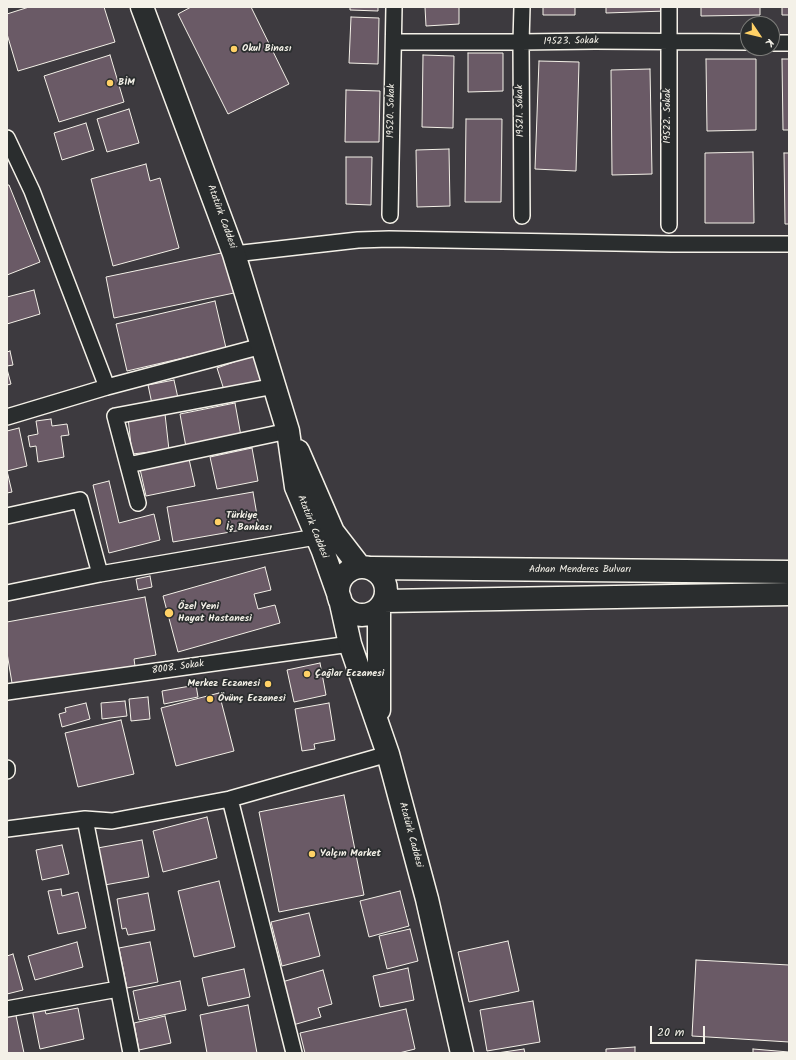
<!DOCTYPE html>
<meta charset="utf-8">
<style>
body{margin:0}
#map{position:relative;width:796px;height:1060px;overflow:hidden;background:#3d3a3f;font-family:Kalam,sans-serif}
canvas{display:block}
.frame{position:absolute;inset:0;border:8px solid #f4f1e8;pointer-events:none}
.north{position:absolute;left:740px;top:16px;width:40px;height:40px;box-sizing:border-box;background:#2a2d2e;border:1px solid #7b7b78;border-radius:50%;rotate:125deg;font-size:11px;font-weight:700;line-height:16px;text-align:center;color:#f4f1e8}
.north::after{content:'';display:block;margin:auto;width:14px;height:18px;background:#ffd166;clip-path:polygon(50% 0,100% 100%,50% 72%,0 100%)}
.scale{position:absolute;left:650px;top:1026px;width:55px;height:18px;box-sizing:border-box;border:2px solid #f4f1e8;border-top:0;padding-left:5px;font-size:12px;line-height:14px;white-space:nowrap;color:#f4f1e8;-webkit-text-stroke:3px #2a2d2e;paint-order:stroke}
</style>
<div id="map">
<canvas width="796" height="1060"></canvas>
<div class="frame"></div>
<div class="north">K</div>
<div class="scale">20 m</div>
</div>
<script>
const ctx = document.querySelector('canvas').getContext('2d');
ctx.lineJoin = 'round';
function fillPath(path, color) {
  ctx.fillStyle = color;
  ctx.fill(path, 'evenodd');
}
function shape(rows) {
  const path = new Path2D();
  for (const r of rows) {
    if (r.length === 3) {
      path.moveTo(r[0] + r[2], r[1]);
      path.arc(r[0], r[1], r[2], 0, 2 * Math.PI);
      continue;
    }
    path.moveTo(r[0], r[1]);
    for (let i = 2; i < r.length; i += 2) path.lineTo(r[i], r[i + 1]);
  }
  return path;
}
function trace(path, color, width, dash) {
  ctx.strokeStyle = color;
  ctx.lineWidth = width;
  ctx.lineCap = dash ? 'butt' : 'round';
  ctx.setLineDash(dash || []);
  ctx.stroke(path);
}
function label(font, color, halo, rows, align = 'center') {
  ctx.font = font + ' Kalam,sans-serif';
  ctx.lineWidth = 3.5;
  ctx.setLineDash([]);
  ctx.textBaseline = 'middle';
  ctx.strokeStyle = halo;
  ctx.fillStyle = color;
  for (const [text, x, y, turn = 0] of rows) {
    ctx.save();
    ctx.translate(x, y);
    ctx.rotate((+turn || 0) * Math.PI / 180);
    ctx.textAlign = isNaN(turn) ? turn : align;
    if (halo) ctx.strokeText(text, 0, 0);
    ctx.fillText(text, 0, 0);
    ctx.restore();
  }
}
const building = shape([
 [29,7,104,7,115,42,18,71,7,34,7,14,29,7],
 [191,7,251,7,289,84,228,114,178,14,191,7],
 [350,7,378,7,378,11,350,10,350,7],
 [425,7,459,7,459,24,426,26,425,7],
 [543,7,575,7,575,15,543,15,543,7],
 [606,7,666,7,666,11,606,13,606,7],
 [701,7,760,7,760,15,701,16,701,7],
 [782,7,789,7,789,15,782,15,782,7],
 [351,17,379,18,378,64,349,63,351,17],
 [468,53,503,53,503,91,468,92,468,53],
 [110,55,124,102,59,122,44,76,110,55],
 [423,55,454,56,453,128,422,127,423,55],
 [706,59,756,59,756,130,707,131,706,59],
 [782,59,789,59,789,130,783,130,782,59],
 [539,61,579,62,576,171,535,169,539,61],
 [650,69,652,174,612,175,611,70,650,69],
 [346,90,380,91,379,142,345,142,346,90],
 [129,109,139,143,107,152,97,119,129,109],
 [466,119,502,119,501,202,465,202,466,119],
 [86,123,94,150,62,160,54,133,86,123],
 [449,149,450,206,417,207,416,150,449,149],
 [753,152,754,223,705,223,705,153,753,152],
 [784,153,789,153,789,224,785,224,784,153],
 [346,157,372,157,371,205,346,204,346,157],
 [146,164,150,181,160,178,179,248,113,266,91,179,146,164],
 [7,185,9,185,40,262,7,275,7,185],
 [226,252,234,293,114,318,106,277,226,252],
 [34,290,40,314,7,324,7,297,34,290],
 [215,301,226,348,127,371,116,324,215,301],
 [10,351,13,365,7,366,7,352,10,351],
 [254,355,262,380,225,393,217,368,254,355],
 [7,369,11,384,7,385,7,369],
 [174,380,178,398,152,404,148,385,174,380],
 [235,403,241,436,186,447,180,414,235,403],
 [165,414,169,450,132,454,128,418,165,414],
 [51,419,52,426,67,424,69,435,61,436,64,457,38,462,36,446,30,447,28,436,38,434,36,421,51,419],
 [19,428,27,466,7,471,7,431,19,428],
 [252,448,258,481,217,489,210,457,252,448],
 [189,459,195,486,146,496,140,469,189,459],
 [7,471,12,492,7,493,7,471],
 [109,481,119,523,154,514,160,540,109,553,93,485,109,481],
 [253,492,259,527,173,542,167,507,253,492],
 [265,567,271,590,254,594,258,609,275,605,280,623,178,652,163,596,265,567],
 [150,576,152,587,138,590,136,579,150,576],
 [145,597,156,655,134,659,135,666,13,689,7,653,7,622,145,597],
 [320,663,326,695,294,702,287,670,320,663],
 [196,685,198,697,164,704,162,691,196,685],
 [219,693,234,751,176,766,161,708,219,693],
 [148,697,150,719,131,721,129,699,148,697],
 [125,701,127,716,102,719,101,703,125,701],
 [86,703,90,719,62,727,59,714,66,712,65,708,86,703],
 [329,703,335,740,314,744,315,749,302,751,295,709,329,703],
 [121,720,134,774,78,787,65,733,121,720],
 [344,795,364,895,279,912,259,812,344,795],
 [207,817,217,858,163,872,153,831,207,817],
 [142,840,149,877,99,886,92,849,142,840],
 [62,845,69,874,42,880,36,850,62,845],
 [219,881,235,947,194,957,178,891,219,881],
 [61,889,62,896,78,892,86,928,58,934,48,891,61,889],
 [400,891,409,926,369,937,360,901,400,891],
 [148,893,155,930,128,935,126,928,122,929,117,899,148,893],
 [309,913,320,956,282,966,271,922,309,913],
 [410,929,418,961,387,969,379,936,410,929],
 [508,941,519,991,469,1002,458,952,508,941],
 [77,942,83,967,35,980,28,956,77,942],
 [150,942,158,982,127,988,119,948,150,942],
 [13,954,23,990,7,994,7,956,13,954],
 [696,960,789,965,789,1042,692,1036,696,960],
 [408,968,414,1000,380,1007,373,976,408,968],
 [244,969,250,997,208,1006,202,978,244,969],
 [323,970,332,1004,318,1008,321,1017,293,1025,282,982,323,970],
 [180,981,186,1010,139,1020,133,991,180,981],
 [533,1001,540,1042,487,1051,480,1010,533,1001],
 [248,1005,257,1053,207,1053,200,1015,248,1005],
 [44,1007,46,1014,78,1008,84,1039,40,1049,32,1009,44,1007],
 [406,1009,415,1049,399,1053,305,1053,300,1033,406,1009],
 [15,1011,24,1053,7,1053,7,1013,15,1011],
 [165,1016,171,1043,139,1050,134,1023,165,1016],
 [635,1047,635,1053,606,1053,606,1049,635,1047],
 [524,1049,525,1053,497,1053,524,1049],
 [753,1049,789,1052,789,1053,753,1053,753,1049]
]);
fillPath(building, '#6a5a66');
trace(building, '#f4f1e8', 1);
const street = shape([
 [522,7,521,42,522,216],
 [394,42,521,42,595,41,748,42],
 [772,43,789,43],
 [7,138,32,191,107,387],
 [390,215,394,7],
 [669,225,669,7],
 [234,254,358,240,389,239,672,244,789,244],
 [7,417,107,387,262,346],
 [128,465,288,431],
 [138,503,115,416,275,386],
 [7,516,80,500,100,574],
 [7,593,100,574,316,537],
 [7,692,350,644],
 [7,768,7,771],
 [230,799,294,1053],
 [85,819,131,1053],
 [7,829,85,819,112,821,230,799,388,754],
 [7,1009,118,989]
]);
const secondary = shape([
 [142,7,234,254,288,431,296,487,323,551,340,599,350,644,388,754,427,899,462,1053],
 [298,451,333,532,360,567],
 [362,591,24],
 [371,568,789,572],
 [384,601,789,594],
 [379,710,379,608]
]);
trace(street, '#f4f1e8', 18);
trace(secondary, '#f4f1e8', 25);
trace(street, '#2a2d2e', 15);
trace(secondary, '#2a2d2e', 22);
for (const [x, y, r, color] of [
 [234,49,4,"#ffd166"],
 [110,83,4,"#ffd166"],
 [218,522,4,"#ffd166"],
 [169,613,5,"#ffd166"],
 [307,674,4,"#ffd166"],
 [268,684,4,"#ffd166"],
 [210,699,4,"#ffd166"],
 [312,854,4,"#ffd166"]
]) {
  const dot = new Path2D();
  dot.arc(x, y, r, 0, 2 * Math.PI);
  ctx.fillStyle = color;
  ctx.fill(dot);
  trace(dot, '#2a2d2e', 1.5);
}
label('10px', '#f4f1e8', '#2a2d2e', [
 ["19523. Sokak",571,42,-1],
 ["19520. Sokak",392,111,-89],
 ["19521. Sokak",521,111,-91],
 ["19522. Sokak",668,116,-90],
 ["Atatürk Caddesi",221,217,70],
 ["Atatürk Caddesi",312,527,68],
 ["Adnan Menderes Bulvarı",580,570],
 ["8008. Sokak",178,668,-8],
 ["Atatürk Caddesi",410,835,75]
]);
label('bold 10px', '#f4f1e8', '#2a2d2e', [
 ["Okul Binası",242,49],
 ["BİM",118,83],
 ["Türkiye",226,516],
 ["İş Bankası",226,528],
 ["Özel Yeni",178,607],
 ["Hayat Hastanesi",178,619],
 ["Çağlar Eczanesi",315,674],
 ["Merkez Eczanesi",260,684,"right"],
 ["Övünç Eczanesi",218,699],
 ["Yalçın Market",320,854]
], 'left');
</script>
